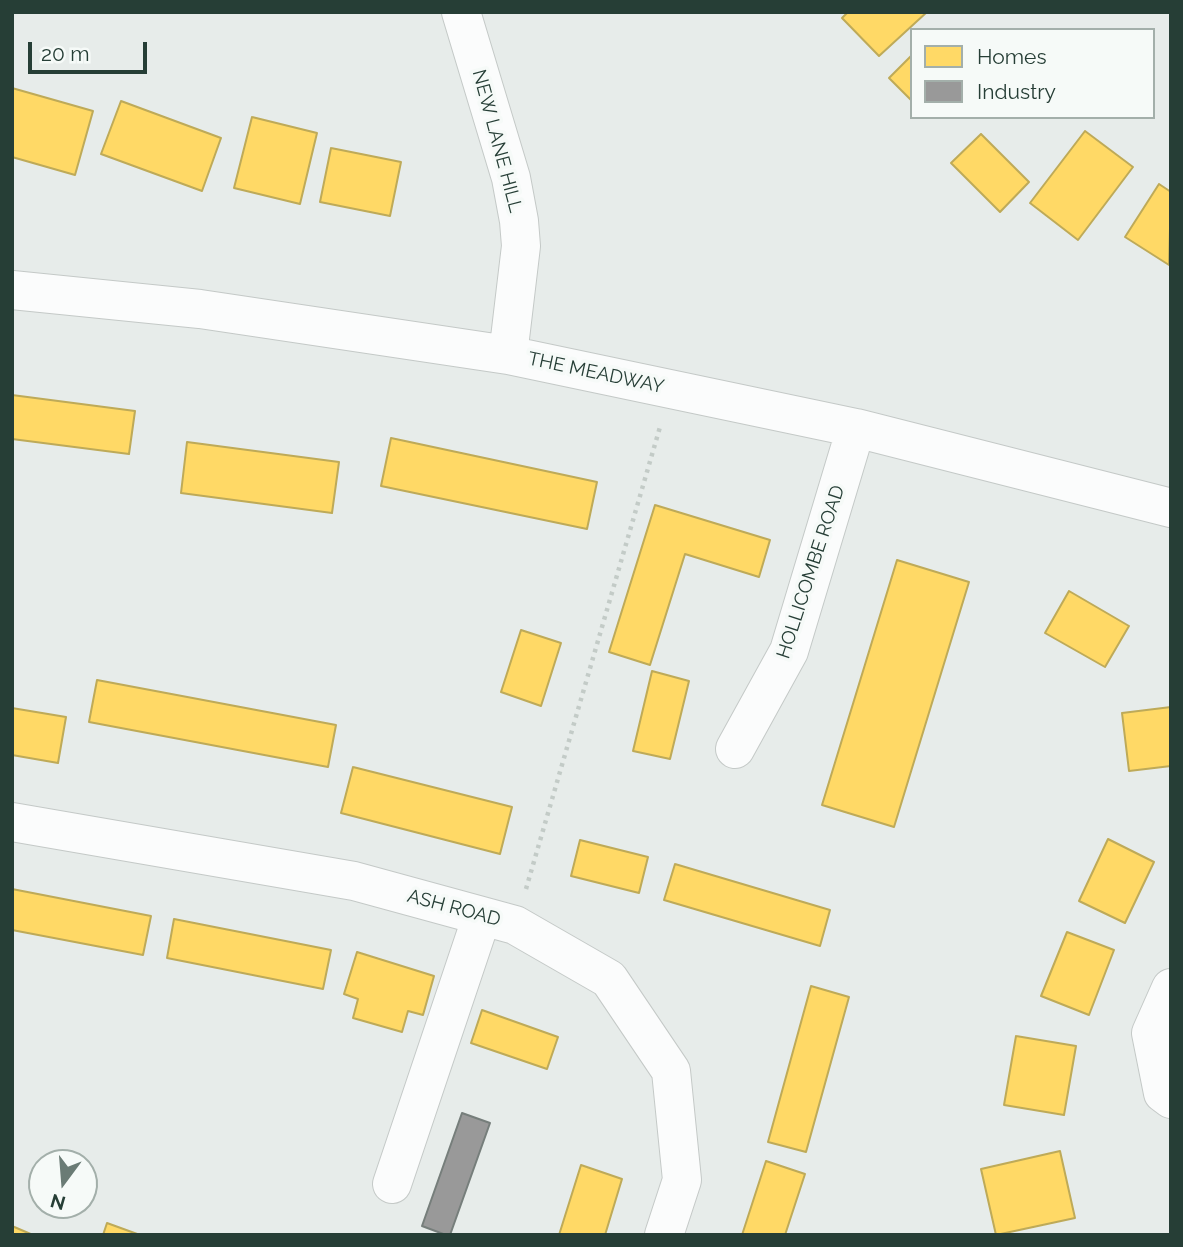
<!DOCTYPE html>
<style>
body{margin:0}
#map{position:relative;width:1183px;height:1247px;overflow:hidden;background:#e7ecea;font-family:Raleway,sans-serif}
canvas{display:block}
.frame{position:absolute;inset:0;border:14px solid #263e36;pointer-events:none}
.legend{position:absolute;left:910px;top:28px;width:245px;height:91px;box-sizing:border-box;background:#f6faf8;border:2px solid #a3afaa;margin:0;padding:9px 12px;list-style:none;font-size:21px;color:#263e36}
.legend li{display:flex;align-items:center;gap:14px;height:35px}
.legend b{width:35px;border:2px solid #a3afaa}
.north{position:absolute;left:28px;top:1149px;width:70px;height:70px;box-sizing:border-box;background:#f6faf8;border:2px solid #a3afaa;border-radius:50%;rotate:196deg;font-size:19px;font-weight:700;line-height:28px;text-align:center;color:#263e36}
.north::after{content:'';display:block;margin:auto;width:24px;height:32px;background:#6a7b75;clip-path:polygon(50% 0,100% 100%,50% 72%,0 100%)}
.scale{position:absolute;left:28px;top:42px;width:119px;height:32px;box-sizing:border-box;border:4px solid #263e36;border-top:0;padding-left:9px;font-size:21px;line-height:24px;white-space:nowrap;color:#263e36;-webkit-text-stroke:5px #f6faf8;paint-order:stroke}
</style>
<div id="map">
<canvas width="1183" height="1247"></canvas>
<div class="frame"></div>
<ul class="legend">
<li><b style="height:19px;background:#ffd966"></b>Homes</li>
<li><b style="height:19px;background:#999"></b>Industry</li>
</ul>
<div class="north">N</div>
<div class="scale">20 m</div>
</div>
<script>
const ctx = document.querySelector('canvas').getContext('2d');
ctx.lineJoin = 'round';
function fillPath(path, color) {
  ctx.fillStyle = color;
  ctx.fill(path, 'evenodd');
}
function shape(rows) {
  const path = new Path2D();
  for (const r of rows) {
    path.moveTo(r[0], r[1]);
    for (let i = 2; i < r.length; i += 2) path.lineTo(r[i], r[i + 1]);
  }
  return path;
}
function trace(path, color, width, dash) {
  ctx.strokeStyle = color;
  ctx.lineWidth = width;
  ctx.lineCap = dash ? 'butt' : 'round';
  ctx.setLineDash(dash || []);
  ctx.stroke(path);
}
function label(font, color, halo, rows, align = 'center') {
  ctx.font = font + ' Raleway,sans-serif';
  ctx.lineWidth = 7;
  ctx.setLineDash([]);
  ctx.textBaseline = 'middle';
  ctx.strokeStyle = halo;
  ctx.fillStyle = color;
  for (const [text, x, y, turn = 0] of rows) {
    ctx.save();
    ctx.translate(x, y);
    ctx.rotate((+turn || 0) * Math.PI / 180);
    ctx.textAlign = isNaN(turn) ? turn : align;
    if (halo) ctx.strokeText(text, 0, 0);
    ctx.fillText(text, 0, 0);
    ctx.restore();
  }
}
const homes = shape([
 [848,12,927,12,879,56,842,18,848,12],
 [912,55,912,101,889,78,912,55],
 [12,88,93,111,75,175,12,157,12,88],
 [121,101,221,138,202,191,101,154,121,101],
 [252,117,317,133,300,204,234,188,252,117],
 [1085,131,1133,167,1078,240,1030,203,1085,131],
 [981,134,1029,182,1000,212,951,163,981,134],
 [331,148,401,162,390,216,320,202,331,148],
 [1159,184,1171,192,1169,265,1125,237,1159,184],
 [12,395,135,411,129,454,12,439,12,395],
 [391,438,597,482,587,529,381,486,391,438],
 [187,442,339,462,332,513,181,493,187,442],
 [655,505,770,540,759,577,685,554,650,665,609,652,655,505],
 [897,560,969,582,894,827,822,805,897,560],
 [1069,591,1129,626,1105,667,1045,633,1069,591],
 [521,630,561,643,541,706,501,692,521,630],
 [652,671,689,681,670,759,633,751,652,671],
 [97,680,336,725,328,767,89,722,97,680],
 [1171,707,1171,766,1129,771,1122,713,1171,707],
 [12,708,66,717,58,763,12,755,12,708],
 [353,767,512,807,500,854,341,813,353,767],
 [1108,839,1154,862,1125,923,1079,901,1108,839],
 [580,840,648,857,639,893,571,876,580,840],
 [675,864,830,910,820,946,664,900,675,864],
 [12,889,151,916,143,955,12,930,12,889],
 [174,919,331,950,323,989,167,958,174,919],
 [1067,932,1114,950,1089,1015,1041,996,1067,932],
 [357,952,434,976,423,1015,408,1011,402,1032,353,1018,358,999,344,994,357,952],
 [811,986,849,997,806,1152,768,1142,811,986],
 [482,1010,558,1037,547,1069,471,1043,482,1010],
 [1016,1036,1076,1046,1064,1115,1004,1105,1016,1036],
 [1060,1151,1075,1218,996,1235,981,1169,1060,1151],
 [766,1161,805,1174,785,1235,742,1235,766,1161],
 [581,1165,622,1179,605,1235,559,1235,581,1165],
 [107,1223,140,1235,103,1235,107,1223],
 [12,1226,33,1235,12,1235,12,1226]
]);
fillPath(homes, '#ffd966');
trace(homes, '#beaa58', 2);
const industry = shape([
 [462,1113,490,1123,450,1235,446,1235,422,1226,462,1113]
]);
fillPath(industry, '#999');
trace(industry, '#767e7b', 2);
const minor = shape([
 [461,12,511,178,519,221,521,246,508,355],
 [12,290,200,309,508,355,856,428,1171,508],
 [735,749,789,651,856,428],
 [12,822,354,881,515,925,609,979,671,1071,682,1180,664,1235],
 [1171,988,1151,1033,1163,1093,1171,1099],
 [392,1184,482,916]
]);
trace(minor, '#c4c9c7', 40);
trace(shape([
 [526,889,660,427]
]), '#c3cbc7', 4.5, [3.5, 5]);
trace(minor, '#fbfcfc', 38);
label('19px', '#263e36', '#f6faf8', [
 ["NEW LANE HILL",497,141,75],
 ["THE MEADWAY",596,373,12],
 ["HOLLICOMBE ROAD",811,572,-72],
 ["ASH ROAD",454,908,15]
]);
</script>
